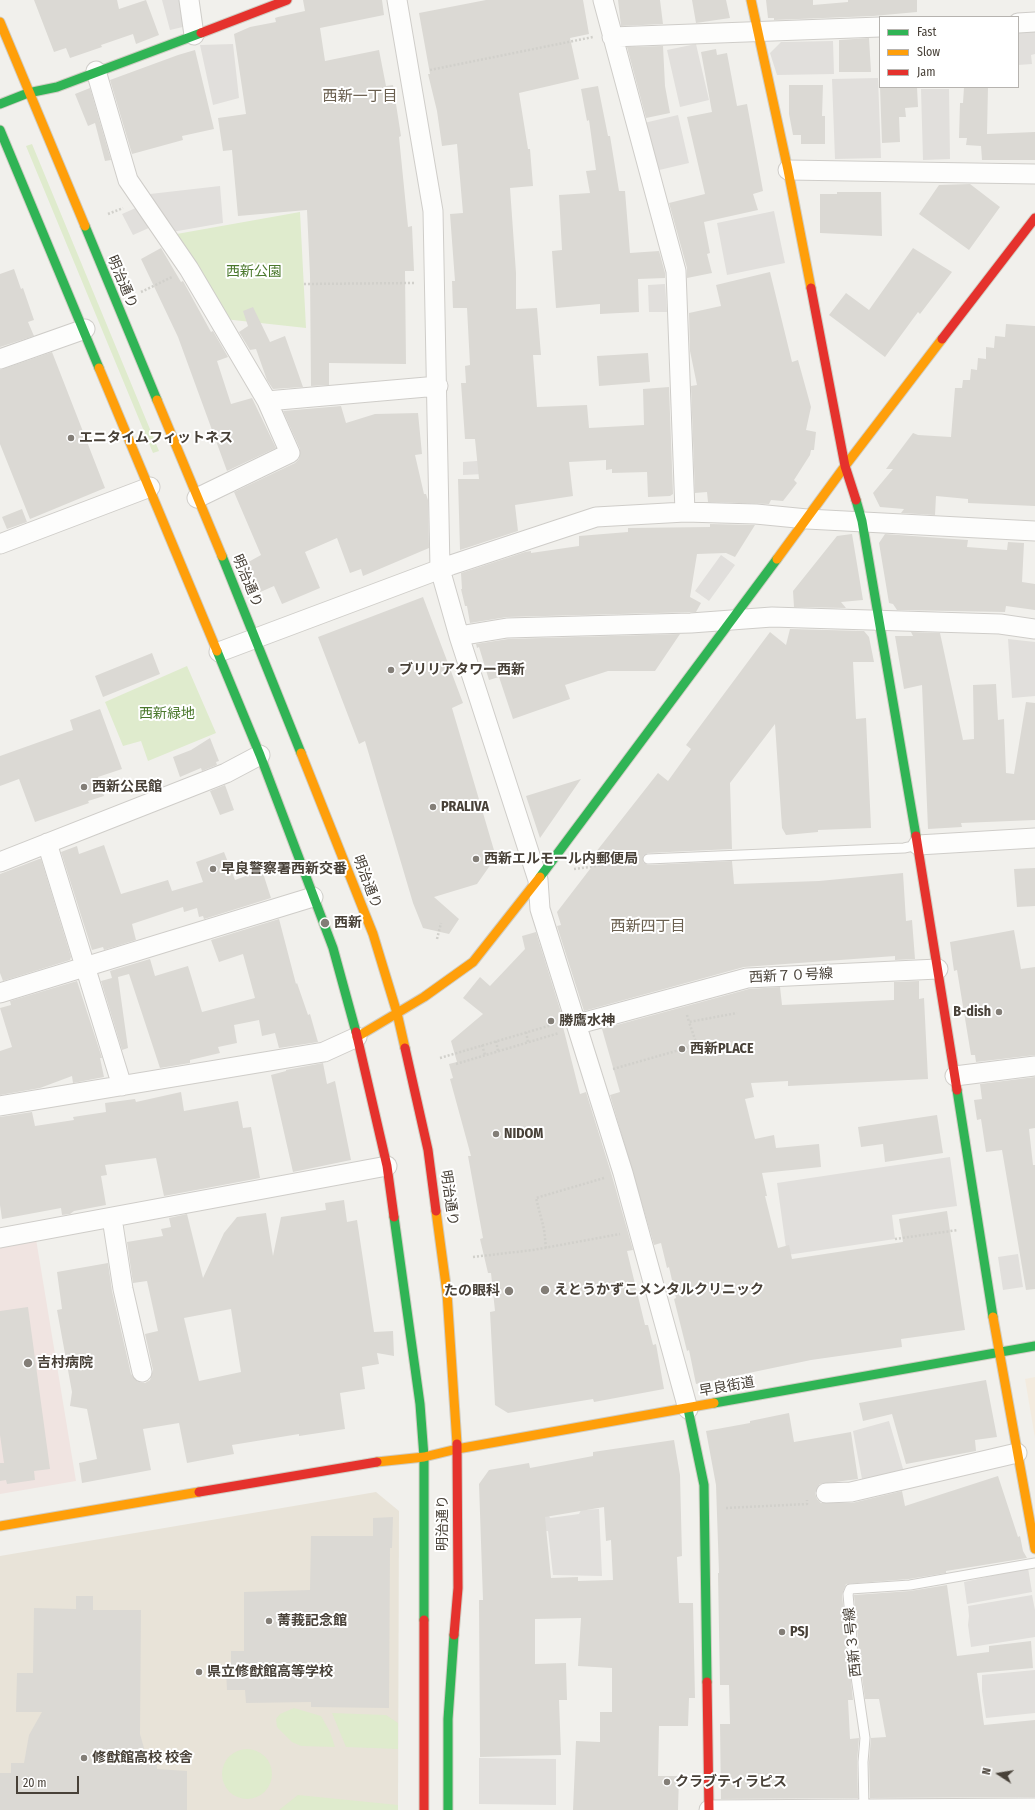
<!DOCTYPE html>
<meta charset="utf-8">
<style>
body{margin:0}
#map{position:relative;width:1035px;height:1810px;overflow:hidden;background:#f1f0ec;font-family:"Fira Sans Condensed",sans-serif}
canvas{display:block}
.legend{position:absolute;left:879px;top:16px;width:140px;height:72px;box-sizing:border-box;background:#fff;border:1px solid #b6b3af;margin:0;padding:5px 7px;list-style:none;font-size:12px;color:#484138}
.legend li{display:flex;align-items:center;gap:8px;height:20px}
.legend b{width:20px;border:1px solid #b6b3af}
.north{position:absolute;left:979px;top:1754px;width:40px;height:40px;-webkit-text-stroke:3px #fff;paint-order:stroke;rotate:282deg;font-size:11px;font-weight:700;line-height:16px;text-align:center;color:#484138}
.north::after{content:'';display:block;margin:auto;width:14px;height:18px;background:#484138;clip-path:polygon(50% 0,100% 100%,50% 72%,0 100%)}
.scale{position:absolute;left:16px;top:1776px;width:63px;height:18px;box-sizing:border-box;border:2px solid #484138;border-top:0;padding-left:5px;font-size:12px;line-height:14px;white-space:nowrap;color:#484138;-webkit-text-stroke:3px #fff;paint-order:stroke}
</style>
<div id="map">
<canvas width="1035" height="1810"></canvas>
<ul class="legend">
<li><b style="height:5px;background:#30b455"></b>Fast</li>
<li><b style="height:5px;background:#ff9f0a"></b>Slow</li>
<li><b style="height:5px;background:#e5322d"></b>Jam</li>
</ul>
<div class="north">N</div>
<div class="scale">20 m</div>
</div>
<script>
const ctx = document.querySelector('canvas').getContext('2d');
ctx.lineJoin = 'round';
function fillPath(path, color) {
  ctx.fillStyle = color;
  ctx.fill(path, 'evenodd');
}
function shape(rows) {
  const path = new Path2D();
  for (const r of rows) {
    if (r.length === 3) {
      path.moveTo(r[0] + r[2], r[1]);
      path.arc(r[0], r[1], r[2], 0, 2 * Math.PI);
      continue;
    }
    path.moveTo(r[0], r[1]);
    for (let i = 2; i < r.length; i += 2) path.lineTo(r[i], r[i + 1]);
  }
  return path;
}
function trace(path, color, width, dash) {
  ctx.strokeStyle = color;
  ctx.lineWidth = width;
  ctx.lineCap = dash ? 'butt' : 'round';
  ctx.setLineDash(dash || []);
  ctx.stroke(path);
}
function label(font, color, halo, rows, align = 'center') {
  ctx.font = font + ' "Fira Sans Condensed","Noto Sans JP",sans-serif';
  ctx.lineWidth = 4;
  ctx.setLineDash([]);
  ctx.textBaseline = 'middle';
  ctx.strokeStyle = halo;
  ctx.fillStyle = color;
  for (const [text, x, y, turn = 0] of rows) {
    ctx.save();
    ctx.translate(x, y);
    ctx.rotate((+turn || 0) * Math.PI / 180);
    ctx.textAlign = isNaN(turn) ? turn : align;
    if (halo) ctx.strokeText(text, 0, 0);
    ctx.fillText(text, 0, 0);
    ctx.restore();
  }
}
fillPath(shape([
 [1035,1377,1035,1438,1025,1379]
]), '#f3ebdf');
fillPath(shape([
 [376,1492,399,1511,398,1810,0,1810,0,1556]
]), '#e8e3d8');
fillPath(shape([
 [36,1239,76,1481,0,1494,0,1245]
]), '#f0e4e1');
fillPath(shape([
 [32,144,159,451,153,453,26,146],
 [300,212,306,328,224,319,171,235],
 [187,666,216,733,148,761,141,741,123,746,105,702],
 [294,1708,321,1716,330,1732,335,1747,301,1746,292,1742,277,1727,276,1719,280,1714],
 [332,1713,386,1715,398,1723,398,1749,346,1747],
 [247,1774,25],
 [298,1795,398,1805,398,1810,279,1810]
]), '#dfebcd');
fillPath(shape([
 [162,0,185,0,187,26,170,30],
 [1018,32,1035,32,1035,54,1031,55,1032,64,1018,65],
 [833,41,834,74,777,75,770,53,781,42],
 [233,44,239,98,213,105,200,45],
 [696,44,709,100,680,107,667,50],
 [878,78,881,158,835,159,832,79],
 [921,89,949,89,950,159,923,160],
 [678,115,689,163,655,171,644,123],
 [220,186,223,223,172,232,150,194],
 [138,207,151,227,133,235,122,214],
 [774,211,785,263,727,275,717,223],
 [665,284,667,312,649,312,648,285],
 [504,459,505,473,463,475,463,462],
 [721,555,735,565,709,601,695,591],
 [1008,639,1035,642,1035,696,1012,698],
 [950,1157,957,1206,892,1215,895,1239,787,1255,777,1183],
 [1018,1254,1023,1287,1003,1290,998,1257],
 [889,1421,904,1472,862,1479,853,1431],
 [599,1509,602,1576,553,1575,548,1531,522,1533,548,1512,550,1518,579,1514,581,1510],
 [1028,1568,1032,1592,967,1604,964,1582],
 [1032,1595,1035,1610,1035,1637,971,1647,968,1625,969,1616,968,1606],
 [1035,1670,1035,1713,986,1718,982,1691,982,1675],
 [479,1758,556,1759,556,1805,479,1804]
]), '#e1dfdc');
fillPath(shape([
 [34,0,117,0,119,9,146,0,159,35,136,44,133,34,101,45,102,47,70,58,66,48,54,52],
 [303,0,382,0,384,15,320,28,325,61,379,50,386,86,393,85,401,136,399,137,408,227,412,226,414,271,405,271,406,364,329,363,329,385,311,386,310,275,307,210,238,216,232,150,223,151,218,118,246,114,234,34,250,27,276,22,275,18,278,17,305,11],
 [486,0,583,0,589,34,570,38,579,79,519,93,528,149,530,149,533,186,510,188,516,273,516,309,537,308,541,355,533,355,537,407,587,405,589,428,644,425,643,389,669,387,673,494,670,496,648,497,647,472,612,473,612,469,606,470,606,460,569,462,573,496,515,505,518,531,460,550,458,479,479,479,475,439,465,439,461,383,466,383,465,366,470,365,467,308,453,308,452,281,455,281,450,214,463,213,457,144,442,146,437,111,428,74,430,74,419,13],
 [618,0,660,0,663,24,621,26],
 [692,0,726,0,730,18,696,23],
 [766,0,813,0,813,5,848,2,848,0,917,0,917,12,873,16,774,20,774,18,768,18],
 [869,38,871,72,839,72,839,40],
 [663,46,665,86,670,113,646,118,627,47],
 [716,49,717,55,727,53,737,106,747,104,763,191,753,194,758,210,704,222,710,253,707,254,712,273,687,278,687,268,669,203,705,194,687,117,712,112,701,52],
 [195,50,214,129,182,136,183,140,132,154,110,80,178,55],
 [789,85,823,85,822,116,825,116,825,144,801,144,801,135,793,135,789,114],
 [598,86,608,136,610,136,619,191,625,191,630,253,659,251,665,273,665,278,638,279,639,312,600,314,600,304,556,308,552,251,562,250,559,195,590,193,586,171,596,170,589,120,587,121,581,89],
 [880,87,917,87,918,107,905,108,906,117,899,117,900,142,882,143],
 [964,87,988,87,987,134,1035,132,1035,160,982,160,981,146,966,145,967,138,959,138,960,103,963,103],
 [90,88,111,160,105,161,95,123,88,126,75,94],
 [970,184,1000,207,969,250,919,214,939,185],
 [837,192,881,192,882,236,820,233,820,194,837,194],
 [161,248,181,282,183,281,211,332,213,331,228,357,217,361,231,404,252,398,276,448,227,471,178,337,141,259],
 [913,248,952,272,920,314,918,312,885,357,829,315,846,293,869,310],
 [14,269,21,289,23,288,34,320,28,322,34,336,0,347,0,274],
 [770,272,792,362,798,360,811,407,806,430,816,432,814,450,811,450,810,455,794,480,797,483,783,501,771,500,769,504,708,502,707,492,695,493,691,386,697,385,690,351,689,313,721,306,716,285],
 [253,307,270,342,285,336,303,387,273,389,267,380,256,349,250,350,239,332,248,326,243,311],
 [1006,324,1035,326,1035,506,968,503,968,499,936,496,935,515,901,513,904,509,880,507,873,493,893,469,886,469,913,433,918,435,951,437,955,388,962,388,963,380,970,380,971,369,977,370,978,358,986,359,986,347,994,348,995,336,1005,337],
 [52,352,105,488,30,519,0,444,0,370],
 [648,353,650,382,599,386,597,356],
 [341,406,346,423,375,414,418,413,422,454,415,455,424,494,426,494,428,500,429,548,363,576,361,569,350,573,337,538,305,552,320,588,282,604,274,586,258,593,243,565,261,555,234,492,295,463,299,459,300,449,283,411],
 [22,509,27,522,7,529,2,517],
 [710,524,755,525,735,557,726,553,697,554,690,597,701,603,696,612,507,617,470,623,467,606,465,606,461,589,462,589,461,573,525,552,531,551,531,553,579,546,579,536,628,532,628,528,710,527],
 [852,534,863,600,841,602,846,608,794,607,793,591,837,536],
 [885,534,968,540,967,547,1007,550,1008,542,1024,543,1022,582,1035,584,1035,610,1006,606,1005,612,897,610,893,604,889,603,879,543],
 [423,597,463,703,452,708,496,857,477,884,434,897,459,919,449,934,423,928,413,903,365,741,359,744,318,637],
 [790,629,864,631,869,637,874,662,853,662,856,719,866,718,871,828,818,830,818,832,786,835,782,828,775,724,730,783,732,849,648,853,643,856,643,862,648,865,732,861,734,884,819,881,903,873,906,921,912,920,915,959,895,960,895,956,744,967,584,1011,557,926,561,925,557,912,600,856,592,857,658,773,668,781,691,749,686,745,770,632,786,645],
 [911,632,940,633,963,740,974,739,973,685,996,684,998,720,1004,719,1006,773,1014,774,1026,702,1035,703,1035,820,961,823,962,827,928,829,922,685,904,689,895,636,913,636],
 [680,634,655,671,608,671,565,685,570,699,513,719,499,677,489,680,479,647,477,648,476,644,508,639],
 [152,653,160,674,103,697,95,676],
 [100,709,122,769,98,777,104,796,88,801,89,803,35,822,19,779,0,786,0,756,73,730,70,720],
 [210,738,219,761,216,762,217,765,202,771,201,768,180,777,173,757,191,750],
 [581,779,540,838,526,796],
 [225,785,234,810,220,815,210,791],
 [104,845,121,894,168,880,172,891,203,882,196,862,224,852,235,880,262,870,271,898,204,919,203,916,199,917,197,908,184,912,183,907,132,924,136,940,104,950,103,947,92,950,61,852,77,846,79,854],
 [39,859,41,859,71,957,70,960,3,981,0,973,0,874],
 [1035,868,1035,906,1017,907,1014,869],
 [279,919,296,984,297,983,308,1015,310,1014,318,1042,279,1048,275,1033,262,1036,259,1020,234,1025,237,1043,218,1047,220,1053,190,1060,190,1063,160,1068,129,974,118,977,128,1048,122,1050,101,981,112,978,110,971,150,959,155,976,188,966,202,1012,255,998,243,954,219,962,211,940],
 [1014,930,1021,969,1035,967,1035,1055,976,1062,975,1055,971,1055,957,970,954,971,950,942],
 [536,932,564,1022,562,1023,580,1094,586,1092,612,1176,633,1250,627,1251,645,1325,648,1325,653,1345,656,1344,664,1389,594,1402,593,1399,508,1413,495,1405,490,1312,495,1311,491,1273,488,1273,480,1239,483,1238,468,1156,471,1156,450,1079,453,1078,449,1064,457,1062,451,1041,483,1014,463,998,480,977,490,986,525,949,522,936],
 [77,981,102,1058,100,1058,104,1077,73,1083,72,1076,40,1088,0,1095,0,1051,12,1047,0,1008,11,1005,10,1001],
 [919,981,919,999,924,998,928,1079,788,1086,788,1081,751,1083,754,1097,745,1099,755,1139,774,1135,776,1148,819,1144,821,1167,762,1173,767,1196,765,1196,778,1248,789,1245,792,1259,903,1242,899,1219,947,1211,965,1330,901,1339,902,1347,811,1360,696,1384,689,1350,687,1351,674,1299,676,1298,669,1267,667,1268,661,1243,654,1245,610,1095,620,1092,602,1029,749,989,780,987,782,1005,894,1000,894,982],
 [323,1063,327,1084,335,1081,351,1160,293,1172,271,1075,286,1071,286,1070],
 [1035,1077,1035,1128,1029,1129,1033,1165,1035,1165,1035,1289,1026,1290,1002,1150,986,1152,981,1119,977,1120,974,1100,982,1099,980,1084],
 [181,1092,184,1111,238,1101,243,1128,251,1127,260,1178,164,1196,156,1158,105,1165,107,1175,101,1176,106,1205,74,1211,70,1214,62,1215,61,1208,2,1219,0,1205,0,1117,32,1112,35,1126,74,1120,73,1117,106,1112,105,1103,135,1099,136,1102],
 [937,1115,943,1153,885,1162,883,1144,861,1147,858,1127],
 [344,1200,347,1222,357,1220,374,1332,393,1331,394,1356,377,1353,379,1364,362,1367,365,1389,340,1393,345,1429,299,1436,299,1434,232,1445,234,1454,187,1463,179,1423,143,1429,151,1470,82,1483,79,1463,97,1459,87,1409,70,1406,72,1392,57,1310,62,1309,57,1272,108,1263,112,1291,131,1374,138,1382,145,1383,150,1380,153,1370,145,1334,158,1331,147,1281,133,1283,127,1242,163,1236,161,1229,171,1227,169,1218,187,1214,203,1278,224,1233,237,1217,266,1213,273,1256,281,1217,326,1210,325,1203],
 [231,1309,241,1372,199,1381,184,1318],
 [28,1307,50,1469,34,1471,35,1480,7,1484,6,1480,0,1481,0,1463,4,1463,0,1435,0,1311],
 [986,1380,997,1437,975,1440,976,1451,906,1464,892,1414,863,1421,859,1403],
 [789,1413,794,1442,851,1432,858,1479,820,1484,815,1493,817,1499,821,1503,852,1503,902,1491,905,1506,998,1476,1018,1537,1020,1536,1023,1551,1027,1558,946,1571,946,1573,909,1579,846,1584,842,1595,853,1700,848,1700,850,1739,859,1738,857,1762,858,1798,721,1799,720,1724,730,1724,729,1685,720,1685,718,1573,719,1573,716,1485,706,1431,750,1423,750,1421],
 [674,1440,680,1475,682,1556,677,1557,679,1603,693,1603,695,1698,689,1698,688,1726,659,1726,658,1776,679,1776,678,1810,573,1810,576,1741,600,1742,600,1712,612,1712,612,1668,578,1666,581,1618,535,1619,535,1664,566,1663,567,1700,559,1700,561,1755,480,1757,479,1600,483,1600,479,1484,489,1470,529,1463,530,1468,593,1456,593,1452],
 [604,1507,606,1541,611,1540,613,1580,578,1581,578,1577,551,1578,545,1517],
 [393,1517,392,1548,390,1548,389,1708,311,1707,311,1702,246,1703,245,1690,227,1690,226,1671,231,1671,231,1651,244,1651,244,1592,310,1590,311,1536,373,1536,373,1518],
 [947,1585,957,1656,989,1652,989,1646,1031,1641,1033,1668,977,1673,984,1725,1035,1720,1035,1797,870,1798,869,1762,871,1738,886,1737,879,1699,865,1699,860,1662,854,1595,910,1591],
 [76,1596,93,1596,93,1610,141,1610,140,1734,144,1748,146,1762,157,1762,157,1769,187,1771,187,1810,0,1810,0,1773,11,1773,11,1763,24,1763,29,1735,42,1712,16,1712,17,1673,33,1673,34,1608,76,1609]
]), '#dbd9d4');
const lane = shape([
 [648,859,904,848,918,845],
 [864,1809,863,1762,865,1738,854,1663,848,1594,850,1589,910,1585,1035,1563]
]);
const street = shape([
 [189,0,194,35],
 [397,0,433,211,440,569,459,636,538,880,540,909,623,1173,688,1409],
 [603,0,676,271,685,512],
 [1018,23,1035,22],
 [612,37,880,27],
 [96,71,128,180,189,269,267,401,438,386],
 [788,170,1035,174],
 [0,359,85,329],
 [197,498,290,453,267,401],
 [0,544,150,487],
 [459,636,507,628,691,623,772,617,1000,624,1035,629],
 [219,652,451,565,596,517,685,512,756,514,807,519,1035,531],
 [47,843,122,1086],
 [918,845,1035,838],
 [0,862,226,773,260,755],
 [0,993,313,897],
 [578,1024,747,978,938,969],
 [955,1076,1035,1066],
 [0,1106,324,1052,357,1037],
 [112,1218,123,1289,142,1372],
 [0,1238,387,1166],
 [826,1493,851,1492,1017,1453],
 [709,1810,1035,1808]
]);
const fast = shape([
 [0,104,28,93,57,87,201,33],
 [0,130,99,368],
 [85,226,157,400],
 [856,500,862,521,916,836],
 [222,556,301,753],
 [217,651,260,755,333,948,356,1032],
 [540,877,777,559],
 [957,1090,993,1317],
 [394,1217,420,1404,424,1457,424,1620],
 [714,1403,1035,1346],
 [688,1409,704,1485,707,1682],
 [448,1810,448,1719,454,1635]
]);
const slow = shape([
 [751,0,788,170,811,288],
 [0,22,85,226],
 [99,368,217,651],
 [157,400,222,556],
 [777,559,845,466,942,339],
 [301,753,373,934,397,1013,405,1048],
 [357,1037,424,997,473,962,540,877],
 [436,1211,447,1293,457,1444],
 [993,1317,1035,1549],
 [377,1462,424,1457,457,1449,714,1403],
 [0,1526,199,1492]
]);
const jam = shape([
 [201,33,287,0],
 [811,288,845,466,856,500],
 [942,339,1035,218],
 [916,836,957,1090],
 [356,1032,387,1166,394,1217],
 [405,1048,428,1150,436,1211],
 [199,1492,377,1462],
 [424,1620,424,1810],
 [454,1635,458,1588,457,1444],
 [707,1682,709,1810]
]);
trace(lane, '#cfcdc9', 11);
trace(street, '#cfcdc9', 21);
trace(fast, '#d0cdc3', 11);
trace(slow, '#d0cdc3', 11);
trace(jam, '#d0cdc3', 11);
trace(shape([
 [430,70,593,37],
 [108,214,123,208],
 [304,284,414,283],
 [141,292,172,277],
 [574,869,634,861],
 [437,939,441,923],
 [687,1015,689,1022,737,1013],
 [526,1032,528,1042],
 [496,1041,498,1051],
 [482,1045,485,1055],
 [440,1058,555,1024],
 [456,1064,559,1033],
 [613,1069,697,1045,689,1022],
 [895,1239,958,1230],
 [546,1248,544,1229,536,1198,604,1178],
 [473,1257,533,1250,620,1234],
 [726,1508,807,1504,807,1500]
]), '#d1d0cb', 2.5, [2, 2]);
trace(lane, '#fdfdfc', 9);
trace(street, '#fdfdfc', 19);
trace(fast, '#30b455', 9);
trace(slow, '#ff9f0a', 9);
trace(jam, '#e5322d', 9);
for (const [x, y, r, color] of [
 [71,438,4,"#837e77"],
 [391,670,4,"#837e77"],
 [84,787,4,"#837e77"],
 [433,807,4,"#837e77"],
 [476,859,4,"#837e77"],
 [213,869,4,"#837e77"],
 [325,923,5,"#837e77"],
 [999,1012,4,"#837e77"],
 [551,1021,4,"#837e77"],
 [682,1049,4,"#837e77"],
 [496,1134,4,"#837e77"],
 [545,1290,5,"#837e77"],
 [509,1291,5,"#837e77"],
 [28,1363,5,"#837e77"],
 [269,1621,4,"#837e77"],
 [782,1632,4,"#837e77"],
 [199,1672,4,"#837e77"],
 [84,1758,4,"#837e77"],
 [667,1782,4,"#837e77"]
]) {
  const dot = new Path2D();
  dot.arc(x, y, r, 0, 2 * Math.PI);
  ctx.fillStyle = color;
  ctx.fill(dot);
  trace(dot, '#fff', 1.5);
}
label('14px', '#4a782c', '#fff', [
 ["西新公園",254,272],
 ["西新緑地",167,714]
]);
label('14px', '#484138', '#fff', [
 ["明治通り",122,282,67],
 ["明治通り",247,581,67],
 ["明治通り",367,882,69],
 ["西新７０号線",791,976,-3],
 ["明治通り",449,1198,82],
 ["早良街道",727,1387,-10],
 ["明治通り",443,1523,-90],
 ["西新３号線",853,1642,-96]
]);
label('bold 14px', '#484138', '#fff', [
 ["エニタイムフィットネス",79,438],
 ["ブリリアタワー西新",399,670],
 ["西新公民館",92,787],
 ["PRALIVA",441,807],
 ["西新エルモール内郵便局",484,859],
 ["早良警察署西新交番",221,869],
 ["西新",334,923],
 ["B-dish",991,1012,"right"],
 ["勝鷹水神",559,1021],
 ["西新PLACE",690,1049],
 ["NIDOM",504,1134],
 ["えとうかずこメンタルクリニック",554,1290],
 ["たの眼科",500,1291,"right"],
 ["吉村病院",37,1363],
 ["菁莪記念館",277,1621],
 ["PSJ",790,1632],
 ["県立修猷館高等学校",207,1672],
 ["修猷館高校 校舎",92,1758],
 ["クラブティラピス",675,1782]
], 'left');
label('15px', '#6a5f4f', '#fff', [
 ["西新一丁目",360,97],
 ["西新四丁目",648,927]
]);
</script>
